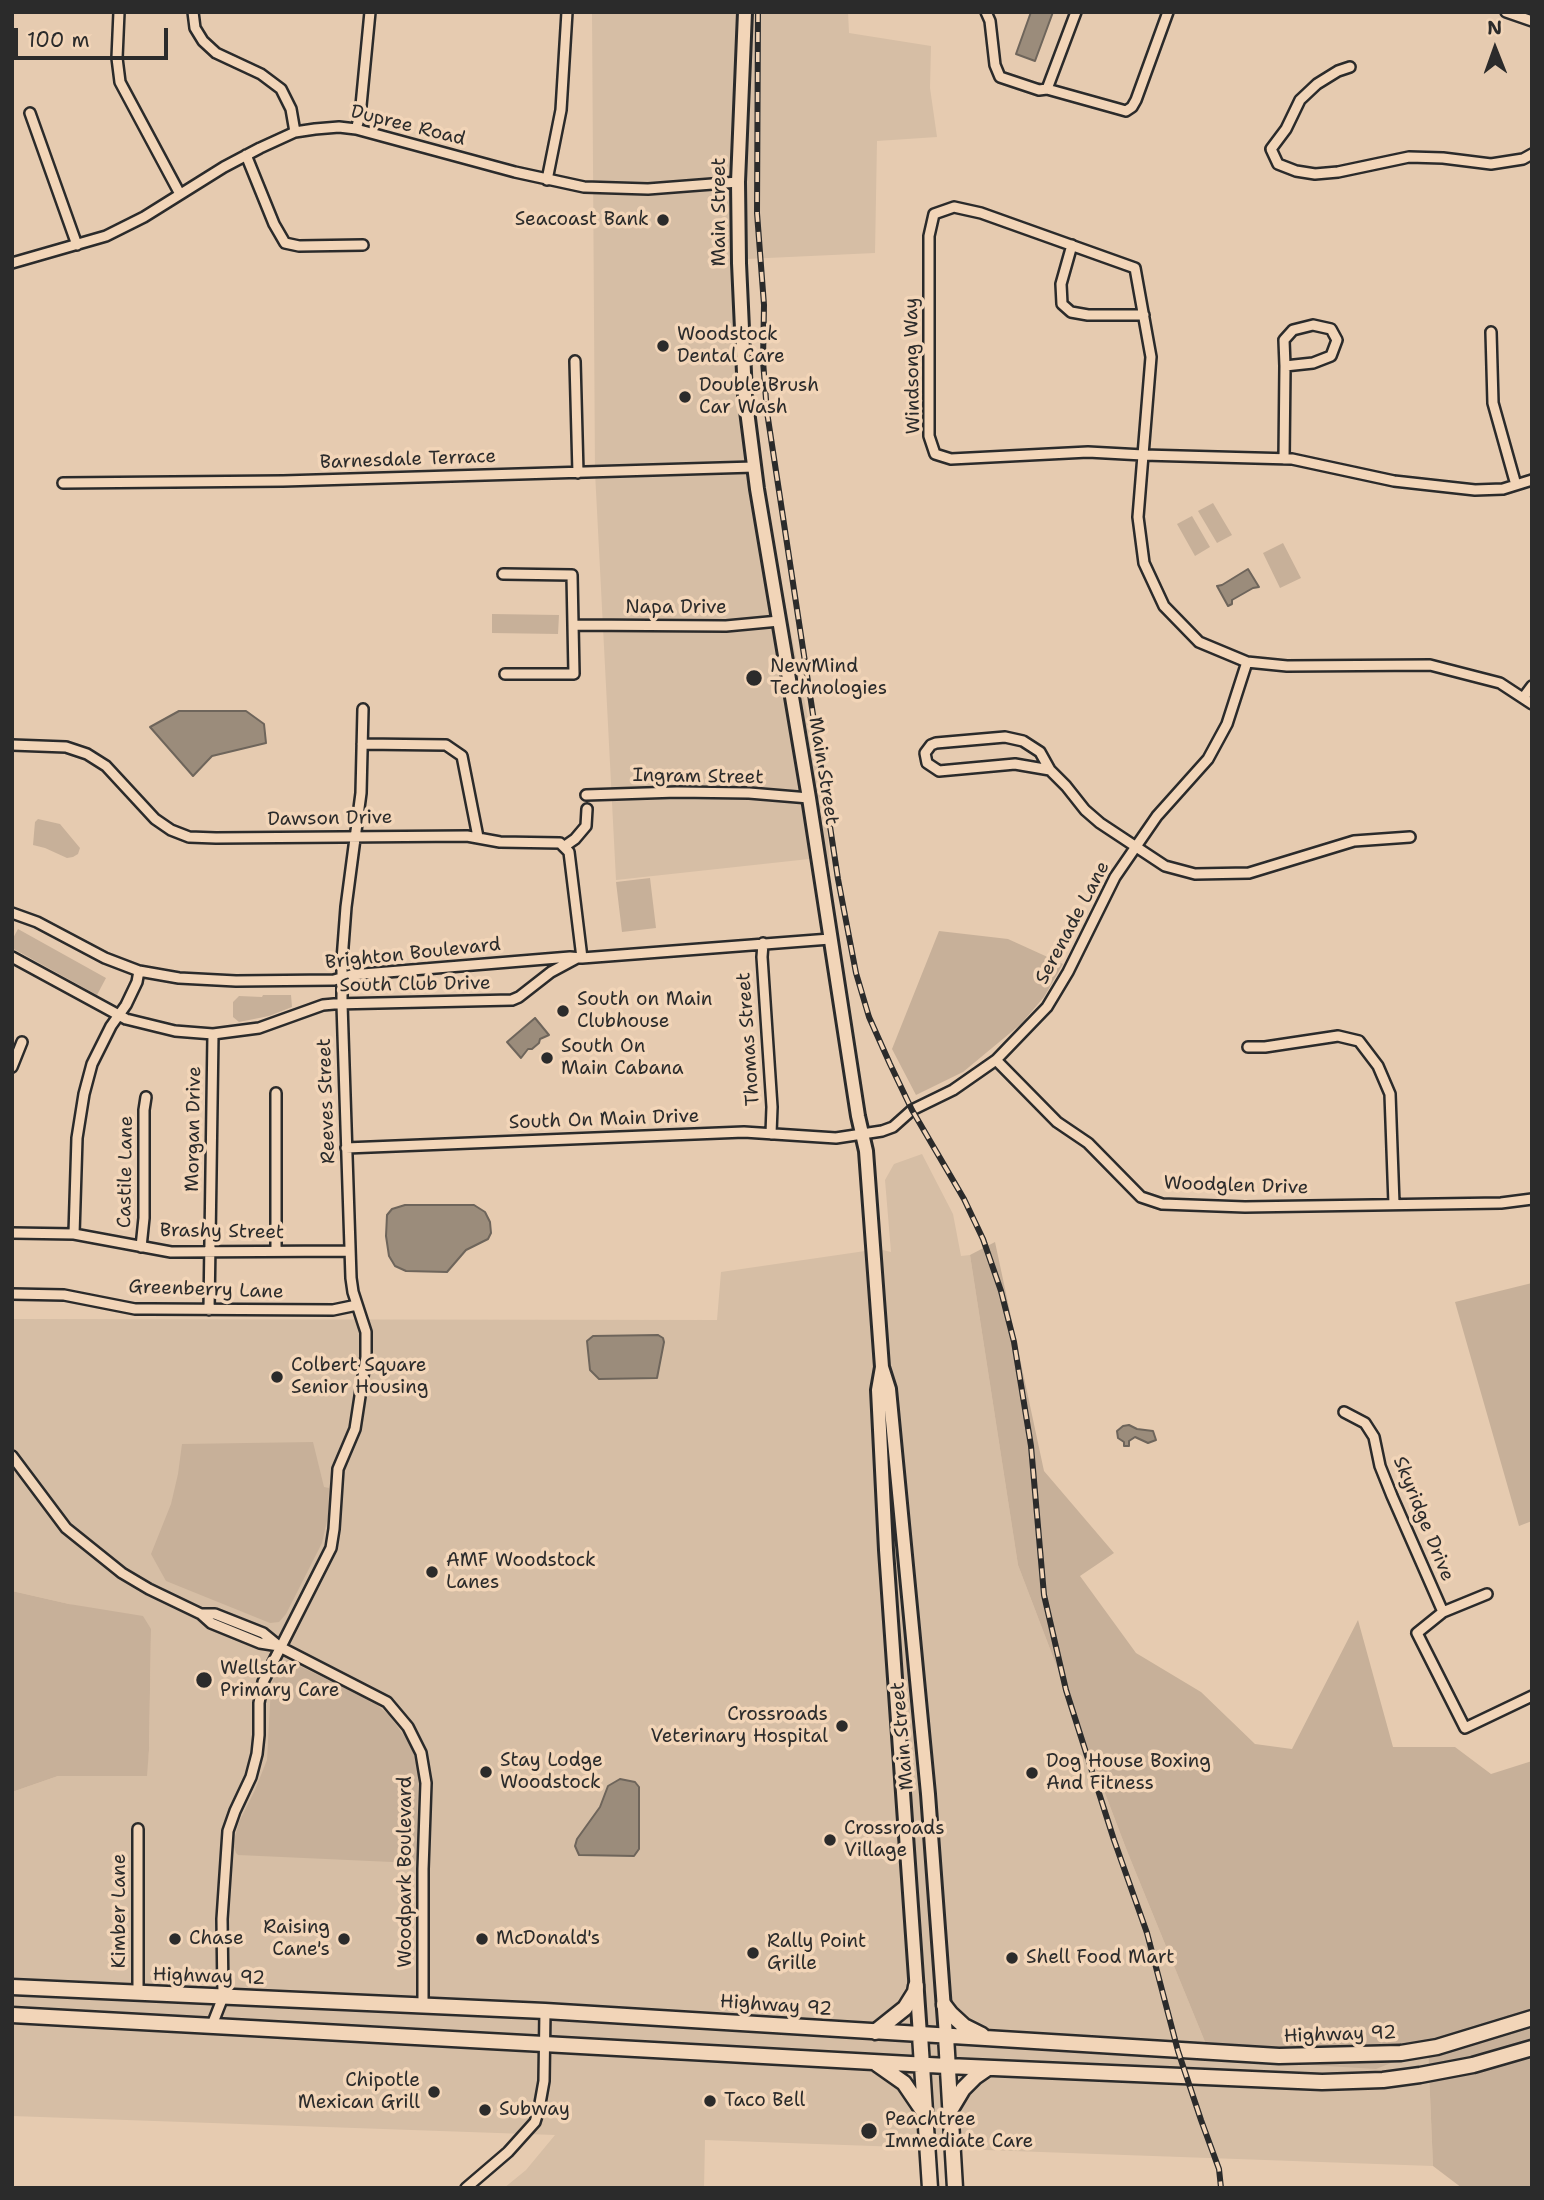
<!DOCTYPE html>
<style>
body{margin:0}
#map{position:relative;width:1544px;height:2200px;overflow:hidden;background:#e6cbb0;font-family:"Shantell Sans",sans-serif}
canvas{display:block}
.frame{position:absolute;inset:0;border:14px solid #2b2b2b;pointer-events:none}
.north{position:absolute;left:1460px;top:14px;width:70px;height:70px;-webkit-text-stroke:5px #f2d5b8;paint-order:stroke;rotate:359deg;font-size:19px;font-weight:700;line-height:28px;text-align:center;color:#2b2b2b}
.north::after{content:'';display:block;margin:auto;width:24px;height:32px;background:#2b2b2b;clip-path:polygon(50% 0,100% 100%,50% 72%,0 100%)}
.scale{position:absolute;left:14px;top:28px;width:154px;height:32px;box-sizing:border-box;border:4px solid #2b2b2b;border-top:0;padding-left:9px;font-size:21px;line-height:24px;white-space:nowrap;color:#2b2b2b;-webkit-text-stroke:5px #f2d5b8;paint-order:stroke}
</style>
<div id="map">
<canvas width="1544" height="2200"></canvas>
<div class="frame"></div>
<div class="north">N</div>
<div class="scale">100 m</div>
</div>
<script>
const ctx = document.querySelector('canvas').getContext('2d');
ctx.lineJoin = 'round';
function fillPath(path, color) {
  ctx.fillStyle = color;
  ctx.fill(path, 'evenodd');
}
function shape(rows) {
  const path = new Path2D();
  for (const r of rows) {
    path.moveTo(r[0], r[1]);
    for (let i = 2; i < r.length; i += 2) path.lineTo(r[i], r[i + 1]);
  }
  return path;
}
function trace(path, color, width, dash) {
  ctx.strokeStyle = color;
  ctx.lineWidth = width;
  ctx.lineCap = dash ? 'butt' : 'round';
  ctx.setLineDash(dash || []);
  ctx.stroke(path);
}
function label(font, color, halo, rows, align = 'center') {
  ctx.font = font + ' "Shantell Sans",sans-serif';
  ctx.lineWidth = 7;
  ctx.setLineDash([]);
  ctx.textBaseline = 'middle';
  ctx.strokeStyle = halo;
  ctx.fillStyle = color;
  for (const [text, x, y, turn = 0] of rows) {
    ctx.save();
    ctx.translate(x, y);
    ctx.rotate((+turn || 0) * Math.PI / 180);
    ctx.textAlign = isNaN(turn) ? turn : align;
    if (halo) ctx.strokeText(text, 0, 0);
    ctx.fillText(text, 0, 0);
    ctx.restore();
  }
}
fillPath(shape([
 [592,12,848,12,849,33,931,46,930,88,937,137,877,141,875,253,746,259,757,461,825,804,830,864,809,859,616,880,595,472],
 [922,1154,953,1214,961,1256,970,1255,1018,1565,1127,1851,1212,2059,1428,2048,1433,2166,705,2140,704,2188,504,2188,526,2170,555,2135,12,2116,12,1792,58,1776,146,1775,149,1750,151,1629,69,1604,12,1591,12,1319,717,1320,721,1272,879,1249,891,1252,885,1180,894,1164]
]), '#d6bea5');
fillPath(shape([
 [1213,503,1232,535,1217,543,1198,511],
 [1192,516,1210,547,1195,556,1177,524],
 [1283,543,1301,578,1280,588,1263,553],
 [492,614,559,615,558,634,492,633],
 [38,819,60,824,80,848,78,854,73,857,67,858,45,848,33,845,35,822],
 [650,878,656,928,622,932,616,882],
 [18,929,106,978,97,995,12,948,12,940],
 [939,931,1008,939,1063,964,1044,997,1021,1024,963,1072,916,1095,892,1049],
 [263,995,291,995,292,1007,269,1016,239,1022,233,1017,233,1002,239,996,262,997],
 [995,1242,1044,1471,1114,1553,1080,1576,1136,1653,1201,1692,1255,1744,1292,1749,1358,1620,1393,1747,1455,1747,1491,1774,1532,1761,1532,2188,1462,2188,1433,2166,1428,2048,1376,2069,1212,2059,1127,1851,1018,1565,970,1255],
 [1532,1283,1532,1521,1519,1526,1455,1302],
 [313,1442,324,1487,329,1488,328,1516,322,1543,286,1614,279,1622,270,1623,166,1581,151,1554,171,1504,178,1474,182,1444],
 [12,1591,69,1604,143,1616,151,1629,149,1750,147,1776,58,1776,12,1792],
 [287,1660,372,1701,389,1715,410,1744,415,1758,418,1775,417,1857,414,1863,238,1855,236,1853,233,1844,239,1822,255,1790,267,1760,271,1686,279,1664]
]), '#c7b099');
const water = shape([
 [1031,12,1053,12,1035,61,1016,54,1031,12],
 [1248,569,1259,587,1253,588,1232,600,1232,604,1228,606,1217,586,1222,585,1248,569],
 [179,711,246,711,264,724,266,743,212,756,193,776,150,727,179,711],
 [535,1018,549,1035,540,1039,539,1043,532,1049,528,1049,521,1058,507,1042,535,1018],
 [405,1205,474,1205,485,1212,490,1222,491,1233,488,1239,466,1250,447,1272,406,1271,395,1266,389,1256,386,1236,387,1215,392,1209,405,1205],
 [658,1335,663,1338,664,1342,657,1378,599,1379,590,1370,587,1341,593,1336,658,1335],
 [1129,1425,1137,1429,1153,1431,1156,1440,1148,1443,1135,1437,1129,1441,1129,1446,1124,1446,1124,1442,1118,1438,1117,1431,1123,1426,1129,1425],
 [620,1779,635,1782,639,1787,639,1849,634,1856,579,1855,575,1846,577,1839,600,1807,608,1786,620,1779]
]);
fillPath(water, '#9b8c7b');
trace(water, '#6e655b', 2);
const minor = shape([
 [119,12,117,58,120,82,180,194],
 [193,12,195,28,203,41,216,53,261,74,281,89,291,109,295,132],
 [986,12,990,21,995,65,1000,77,1039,90,1047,89,1126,111,1132,107,1136,100,1168,12],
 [1506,12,1532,21],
 [1350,67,1338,71,1317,84,1300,100,1286,129,1271,149,1278,164,1296,171,1315,174,1338,172,1409,157,1443,158,1491,164,1523,159,1532,154],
 [1047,89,1076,12],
 [30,113,77,245],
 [356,129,360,116,370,12],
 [246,155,274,224,285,243,299,246,363,245],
 [547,180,561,110,567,12],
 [1072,245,1061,284,1062,304,1071,312,1088,315,1144,315],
 [12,263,106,236,144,217,224,167,260,148,295,132,315,129,339,127,356,129,515,172,584,187,648,189,738,182],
 [1491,332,1493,403,1516,485],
 [575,361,578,473],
 [1284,459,1285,366,1313,363,1331,356,1337,340,1331,329,1313,325,1293,330,1284,340,1285,366],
 [1532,480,1503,489,1475,490,1394,481,1292,459,1143,455,1088,452,951,459,935,454,929,436,929,236,934,214,954,207,981,213,1135,268,1151,357,1143,455,1138,517,1144,563,1164,606,1199,642,1247,662,1287,666,1430,665,1500,683,1532,704],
 [63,483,283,481,754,467],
 [503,574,572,575,574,674,505,674],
 [573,625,726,626,779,621],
 [1523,698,1532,686],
 [362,744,446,745,462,756,478,837],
 [12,745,66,747,87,754,106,766,155,819,171,830,189,837,216,838,467,836,500,842,560,843,569,852,582,958],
 [1050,770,1015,764,939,771,927,763,925,753,931,745,936,743,1005,737,1023,741,1040,752,1050,770,1066,786,1085,810,1100,823,1165,866,1195,874,1249,873,1354,841,1410,837],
 [586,795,677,792,749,793,809,798],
 [565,846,575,839,586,826,587,809],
 [12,913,37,922,105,958,139,971,179,978,236,981,334,980,351,975,570,957,582,958,830,939],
 [763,943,762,957,772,1107,771,1134],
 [12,957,126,1019,175,1031,213,1034,259,1028,323,1005,334,1004,512,1000,519,997,551,972,577,958],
 [1248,1047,1265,1047,1338,1036,1359,1041,1378,1066,1390,1094,1394,1204],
 [996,1060,1057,1122,1088,1143,1141,1197,1162,1204,1245,1207,1501,1203,1532,1199],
 [12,1067,22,1042],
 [346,1148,744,1132,836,1138,882,1131,893,1127,912,1110,953,1090,996,1060,1047,1007,1068,972,1115,877,1157,816,1208,759,1227,724,1247,662],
 [12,1233,74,1234,171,1252,349,1251],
 [74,1234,77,1138,84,1094,92,1064,111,1026,126,1005,137,982,139,971],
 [141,1247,144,1218,144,1110,146,1097],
 [276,1251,276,1093],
 [12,1294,64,1295,135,1309,151,1309,333,1310,357,1305],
 [209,1310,213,1034],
 [1344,1412,1365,1423,1374,1437,1380,1466,1392,1496,1443,1612],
 [12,1456,66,1528,122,1573,149,1589,201,1614,211,1623,260,1643,279,1646],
 [1487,1594,1443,1612,1417,1633,1465,1728,1532,1696],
 [201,1614,215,1614,263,1633,280,1647,387,1702,408,1727,421,1753,426,1783,423,1869,423,2005],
 [138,1993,138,1829],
 [212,2025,223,1997,222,1919,228,1831,235,1811,251,1777,257,1754,259,1735,259,1703,263,1682,331,1548,334,1529,338,1469,355,1429,366,1357,366,1332,353,1292,351,1278,342,1004,342,960,346,907,361,793,363,709],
 [466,2188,508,2152,535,2122,539,2109,544,2081,545,2011]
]);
const secondary = shape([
 [745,12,738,182,739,263,745,395,757,489,809,798,858,1116,866,1151,882,1367,889,1389,928,1794,946,2036],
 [882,1367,878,1390,886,1550,920,2035]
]);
const primary = shape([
 [12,1987,545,2011,1279,2056,1401,2053,1437,2047,1532,2018],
 [944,2005,951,2014,964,2026,982,2035],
 [12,2015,947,2066,1322,2082,1383,2080,1420,2075,1473,2065,1532,2048],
 [875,2032,905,2008,915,1992,916,1986],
 [920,2035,930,2188],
 [946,2036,955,2188],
 [877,2064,904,2083,923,2111],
 [951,2109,963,2089,975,2077,988,2068]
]);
trace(minor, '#2b2b2b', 14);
trace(secondary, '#2b2b2b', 18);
trace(primary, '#2b2b2b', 19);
trace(minor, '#f2d5b8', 9);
trace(secondary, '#f2d5b8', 12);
trace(primary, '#f2d5b8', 14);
const rail = shape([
 [758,12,757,213,764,305,763,361,767,412,838,879,856,973,869,1017,890,1064,912,1110,964,1199,983,1239,1001,1291,1014,1342,1031,1446,1044,1595,1066,1690,1114,1840,1147,1933,1178,2051,1201,2120,1219,2169,1221,2188]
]);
trace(rail, '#2b2b2b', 6);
trace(rail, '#f2d5b8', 3.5, [10]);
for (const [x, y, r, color] of [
 [663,220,7,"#2b2b2b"],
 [663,346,7,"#2b2b2b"],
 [685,397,7,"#2b2b2b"],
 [754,678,9,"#2b2b2b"],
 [563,1011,7,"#2b2b2b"],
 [547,1058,7,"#2b2b2b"],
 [277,1377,7,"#2b2b2b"],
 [432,1572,7,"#2b2b2b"],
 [204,1680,9,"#2b2b2b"],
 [842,1726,7,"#2b2b2b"],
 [486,1772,7,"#2b2b2b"],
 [1032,1773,7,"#2b2b2b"],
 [830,1840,7,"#2b2b2b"],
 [175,1939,7,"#2b2b2b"],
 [344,1939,7,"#2b2b2b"],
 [482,1939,7,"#2b2b2b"],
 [753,1953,7,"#2b2b2b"],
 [1012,1958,7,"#2b2b2b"],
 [434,2092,7,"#2b2b2b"],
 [710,2101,7,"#2b2b2b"],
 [485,2110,7,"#2b2b2b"],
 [869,2131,9,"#2b2b2b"]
]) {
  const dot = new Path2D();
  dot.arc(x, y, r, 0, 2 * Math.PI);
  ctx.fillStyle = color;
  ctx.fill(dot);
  trace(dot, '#f2d5b8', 2.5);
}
label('19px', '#2b2b2b', '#f2d5b8', [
 ["Dupree Road",408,126,14],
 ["Main Street",720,212,-90],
 ["Windsong Way",913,366,-91],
 ["Barnesdale Terrace",408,460,-2],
 ["Napa Drive",676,608],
 ["Main Street",823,771,81],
 ["Ingram Street",698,777,1],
 ["Dawson Drive",330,819,-1],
 ["Serenade Lane",1073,923,-62],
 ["Brighton Boulevard",413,954,-6],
 ["South Club Drive",415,985,-1],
 ["Thomas Street",749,1039,-94],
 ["Reeves Street",327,1101,-92],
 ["South On Main Drive",604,1120,-2],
 ["Morgan Drive",194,1129,-89],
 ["Castile Lane",126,1172,-89],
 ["Woodglen Drive",1236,1186,2],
 ["Brashy Street",222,1232,1],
 ["Greenberry Lane",206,1290,2],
 ["Skyridge Drive",1423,1519,68],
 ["Main Street",903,1736,-95],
 ["Woodpark Boulevard",406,1872,-90],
 ["Kimber Lane",120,1911,-90],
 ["Highway 92",209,1977,2],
 ["Highway 92",776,2006,4],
 ["Highway 92",1340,2035,-2]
]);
label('19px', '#2b2b2b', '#f2d5b8', [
 ["Seacoast Bank",649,220,"right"],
 ["Woodstock",677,335],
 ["Dental Care",677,357],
 ["Double Brush",699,386],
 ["Car Wash",699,408],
 ["NewMind",770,667],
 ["Technologies",770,689],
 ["South on Main",577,1000],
 ["Clubhouse",577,1022],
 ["South On",561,1047],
 ["Main Cabana",561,1069],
 ["Colbert Square",291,1366],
 ["Senior Housing",291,1388],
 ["AMF Woodstock",446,1561],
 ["Lanes",446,1583],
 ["Wellstar",220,1669],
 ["Primary Care",220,1691],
 ["Crossroads",828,1715,"right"],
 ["Veterinary Hospital",828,1737,"right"],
 ["Stay Lodge",500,1761],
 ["Woodstock",500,1783],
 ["Dog House Boxing",1046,1762],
 ["And Fitness",1046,1784],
 ["Crossroads",844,1829],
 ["Village",844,1851],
 ["Raising",330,1928,"right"],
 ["Cane's",330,1950,"right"],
 ["Chase",189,1939],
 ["McDonald's",496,1939],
 ["Rally Point",767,1942],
 ["Grille",767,1964],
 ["Shell Food Mart",1026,1958],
 ["Chipotle",420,2081,"right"],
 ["Mexican Grill",420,2103,"right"],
 ["Taco Bell",724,2101],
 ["Subway",499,2110],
 ["Peachtree",885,2120],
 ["Immediate Care",885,2142]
], 'left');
</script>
